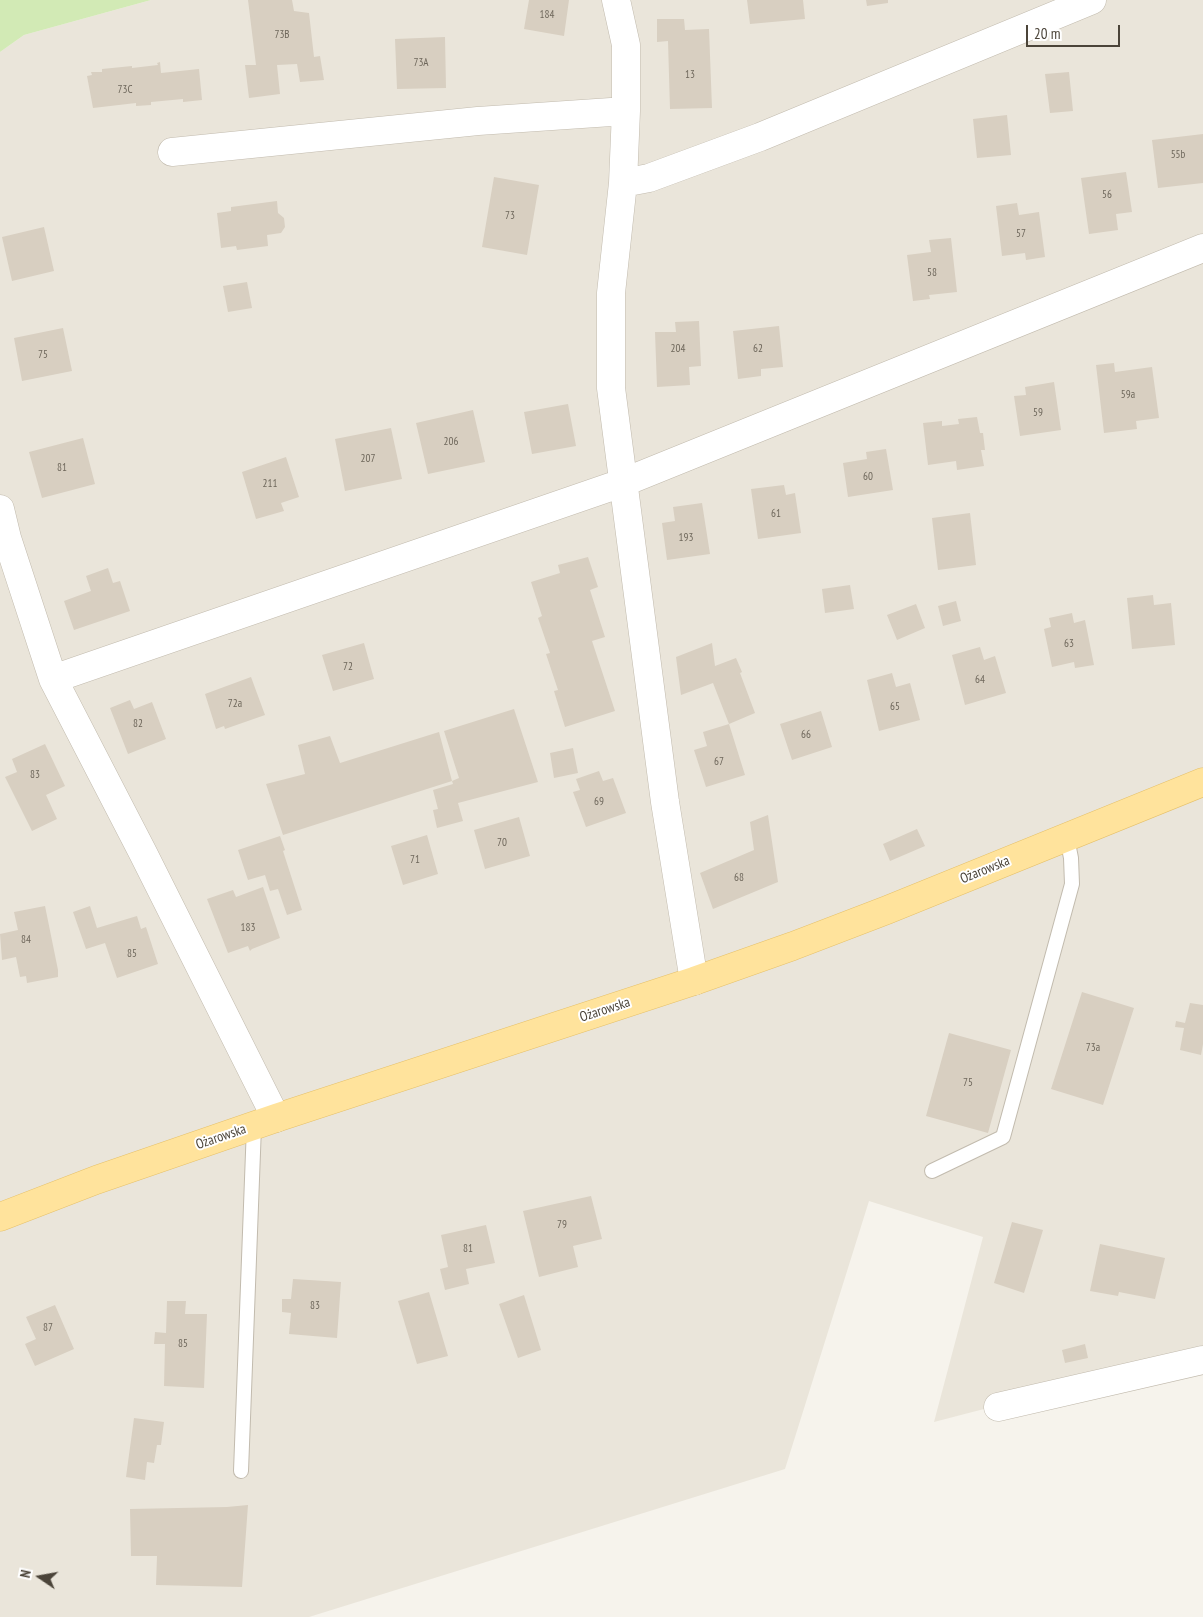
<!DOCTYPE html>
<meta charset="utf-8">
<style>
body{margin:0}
#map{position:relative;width:1203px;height:1617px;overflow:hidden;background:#f6f3ec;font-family:"PT Sans Narrow",sans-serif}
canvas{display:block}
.north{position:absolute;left:15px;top:1552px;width:50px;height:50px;-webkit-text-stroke:4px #fff;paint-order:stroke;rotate:282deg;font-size:14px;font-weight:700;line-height:20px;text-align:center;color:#4b4439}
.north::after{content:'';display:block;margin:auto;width:18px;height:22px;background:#4b4439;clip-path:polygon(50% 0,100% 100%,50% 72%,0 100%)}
.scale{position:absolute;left:1026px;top:25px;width:94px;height:22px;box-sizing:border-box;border:2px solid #4b4439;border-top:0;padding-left:6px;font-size:15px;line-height:18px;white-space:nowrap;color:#4b4439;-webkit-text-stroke:4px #fff;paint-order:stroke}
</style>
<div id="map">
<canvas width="1203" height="1617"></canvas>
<div class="north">N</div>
<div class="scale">20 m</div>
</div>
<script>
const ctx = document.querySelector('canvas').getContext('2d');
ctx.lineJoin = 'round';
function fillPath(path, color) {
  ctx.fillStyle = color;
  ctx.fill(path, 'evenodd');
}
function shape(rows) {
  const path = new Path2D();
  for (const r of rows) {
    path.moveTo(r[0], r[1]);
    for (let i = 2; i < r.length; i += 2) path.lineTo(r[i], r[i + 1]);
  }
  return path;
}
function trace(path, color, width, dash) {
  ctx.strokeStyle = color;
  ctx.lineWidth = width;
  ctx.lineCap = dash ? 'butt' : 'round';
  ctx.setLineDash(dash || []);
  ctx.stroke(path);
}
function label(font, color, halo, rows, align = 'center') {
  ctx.font = font + ' "PT Sans Narrow",sans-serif';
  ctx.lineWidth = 4;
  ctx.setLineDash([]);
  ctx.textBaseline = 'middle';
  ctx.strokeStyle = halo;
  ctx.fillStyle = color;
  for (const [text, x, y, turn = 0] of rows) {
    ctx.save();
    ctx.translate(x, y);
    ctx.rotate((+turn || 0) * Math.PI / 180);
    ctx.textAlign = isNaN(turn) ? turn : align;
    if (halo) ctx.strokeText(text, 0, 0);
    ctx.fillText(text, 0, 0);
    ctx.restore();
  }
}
fillPath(shape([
 [151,0,1203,0,1203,1352,934,1422,983,1237,869,1201,785,1469,309,1617,0,1617,0,52,24,35]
]), '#eae5da');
fillPath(shape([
 [0,0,151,0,24,35,0,52]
]), '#d2eab5');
fillPath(shape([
 [248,0,292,0,294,11,309,13,314,57,320,56,324,80,300,82,297,64,277,65,280,94,249,98,245,65,256,65],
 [529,0,569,0,564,36,524,29],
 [747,0,803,0,805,19,750,24],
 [866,0,888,0,888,3,867,6],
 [657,19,684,19,685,30,709,29,712,108,670,109,668,41,657,42],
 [445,37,446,88,397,89,395,39],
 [160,62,161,73,199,69,202,100,183,102,183,99,151,102,151,105,136,106,136,103,93,108,87,76,92,75,91,72,102,72,102,69,132,66,132,68,158,65,157,63],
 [1069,72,1073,111,1050,113,1045,74],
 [1007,115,1011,155,977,158,973,119],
 [1203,134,1203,183,1158,188,1152,140],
 [1126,172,1132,212,1116,214,1118,230,1089,234,1081,178],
 [494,177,539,185,527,255,482,247],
 [277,201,278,213,284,218,285,227,281,233,267,235,268,246,237,250,236,246,221,248,217,213,231,211,231,207],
 [1017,203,1019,215,1039,212,1045,257,1026,260,1025,253,1002,256,996,206],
 [44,227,54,271,12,281,2,237],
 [951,238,957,292,929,295,930,299,913,301,907,255,931,252,929,240],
 [247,282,252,308,228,312,223,286],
 [699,321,701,366,689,367,690,385,657,387,655,332,676,332,675,322],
 [779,326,783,367,761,369,761,376,738,379,733,331],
 [63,328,72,371,22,381,14,338],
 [1114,363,1115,372,1152,367,1159,418,1136,421,1137,429,1104,433,1096,365],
 [1054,382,1061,430,1020,436,1014,396,1026,395,1025,387],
 [568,404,576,446,532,454,524,412],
 [473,410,485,462,428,474,416,423],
 [977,417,980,433,983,433,985,450,981,450,984,466,957,470,956,461,928,465,923,423,942,421,942,426,959,424,958,419],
 [391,428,402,479,345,491,335,439],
 [83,438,95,484,42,498,29,452],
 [886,449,893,490,848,497,843,463,867,459,866,452],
 [286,457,299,497,281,503,284,511,256,519,242,472],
 [784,485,786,495,795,493,801,533,758,539,751,489],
 [702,503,710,554,667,560,662,523,675,521,673,507],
 [970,513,976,565,938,570,932,518],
 [588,557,598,587,590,590,605,637,592,641,615,711,565,727,554,691,558,690,546,654,550,653,538,618,542,616,531,582,560,573,558,565],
 [108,568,113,583,120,581,130,611,74,630,64,601,91,591,86,576],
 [850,585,854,609,825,613,822,589],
 [1153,595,1154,605,1171,603,1175,645,1132,649,1127,598],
 [956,601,961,621,943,626,938,606],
 [916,604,925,628,897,640,887,615],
 [1072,613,1074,623,1085,620,1094,665,1075,668,1074,662,1052,667,1044,629,1051,627,1049,618],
 [364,643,374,679,333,691,322,655],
 [712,643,715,666,736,658,742,672,740,673,755,713,729,724,713,683,681,695,676,657],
 [980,647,984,660,995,656,1006,693,965,705,952,655],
 [892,673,896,687,910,683,920,720,879,731,867,680],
 [251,677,265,715,225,729,224,726,216,729,205,694],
 [130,700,134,709,152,702,166,739,128,754,110,708],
 [514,709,538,782,458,803,463,821,437,828,433,810,438,809,433,790,453,784,452,781,459,778,444,731],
 [821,711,832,747,792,760,780,724],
 [729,724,745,775,706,787,694,750,707,746,703,732],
 [439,732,452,781,283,835,266,784,305,774,298,745,330,736,340,763],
 [45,744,65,786,46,795,57,819,32,831,5,777,17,772,12,759],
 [573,748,578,773,554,778,550,753],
 [599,771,603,781,613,778,626,813,586,827,573,792,580,790,576,779],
 [768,815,778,882,713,909,700,873,754,850,750,822],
 [519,817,530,856,485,869,474,830],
 [917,829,925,846,890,861,883,844],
 [427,835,438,874,403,885,391,846],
 [280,836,285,850,283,851,302,910,287,915,278,889,270,891,265,875,248,880,238,850],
 [263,887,280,938,252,949,250,951,248,946,228,953,207,899,233,890,236,897],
 [45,906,58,970,58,977,27,983,26,976,20,977,16,957,2,960,0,934,18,930,14,912],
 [90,906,97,928,137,916,141,929,146,927,158,964,117,978,105,943,86,949,73,912],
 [1082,992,1134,1008,1103,1105,1051,1089],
 [1190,1003,1203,1005,1203,1044,1201,1055,1180,1050,1184,1028,1175,1027,1176,1021,1185,1023],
 [949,1033,1011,1050,988,1133,926,1116],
 [591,1196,602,1239,573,1246,578,1267,539,1277,523,1211],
 [1012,1222,1043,1230,1024,1293,994,1283],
 [486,1225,495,1263,466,1269,469,1284,445,1290,440,1269,448,1267,441,1235],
 [1100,1244,1165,1258,1155,1299,1119,1292,1118,1296,1090,1291],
 [293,1279,341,1282,337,1338,289,1334,291,1313,282,1312,282,1299,291,1299],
 [429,1292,448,1356,417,1364,398,1301],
 [524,1295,541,1350,518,1358,499,1304],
 [167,1301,186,1301,185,1314,207,1314,204,1388,164,1386,165,1344,154,1344,155,1332,166,1333],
 [55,1305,74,1349,35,1366,25,1344,36,1339,26,1317],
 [1085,1344,1088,1358,1065,1363,1062,1350],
 [134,1418,164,1422,161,1445,157,1445,154,1463,147,1462,145,1480,126,1477],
 [248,1505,242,1587,156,1585,157,1556,131,1556,130,1509,227,1507]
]), '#d8cfc1');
const lane = shape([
 [932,1171,1003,1137,1072,884,1071,858,1067,838],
 [241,1471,254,1126]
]);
const street = shape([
 [616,0,626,45,626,111,623,183,611,293,611,388,665,802,694,981],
 [172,152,478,121,626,111],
 [623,183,649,178,760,137,1092,0],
 [0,509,7,538,53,679,143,853,276,1118],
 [53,679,622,483,1203,248],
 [998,1407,1203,1360]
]);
const primary = shape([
 [0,1217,96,1180,276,1118,694,981,793,946,887,910,1203,782]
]);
trace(lane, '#c2bbae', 16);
trace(street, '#c2bbae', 29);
trace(primary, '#e6c16a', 29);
trace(lane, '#fff', 14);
trace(street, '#fff', 28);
trace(primary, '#ffe39c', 28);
label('11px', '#6e675b', null, [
 ["184",547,15],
 ["73B",282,35],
 ["73A",421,63],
 ["13",690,75],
 ["73C",125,90],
 ["55b",1178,155],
 ["56",1107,195],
 ["73",510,216],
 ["57",1021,234],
 ["58",932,273],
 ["204",678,349],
 ["62",758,349],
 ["75",43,355],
 ["59a",1128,395],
 ["59",1038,413],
 ["206",451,442],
 ["207",368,459],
 ["81",62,468],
 ["60",868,477],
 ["211",270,484],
 ["61",776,514],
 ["193",686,538],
 ["63",1069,644],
 ["72",348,667],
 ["64",980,680],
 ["72a",235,704],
 ["65",895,707],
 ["82",138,724],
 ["66",806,735],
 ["67",719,762],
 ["83",35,775],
 ["69",599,802],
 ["70",502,843],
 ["71",415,860],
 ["68",739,878],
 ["183",248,928],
 ["84",26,940],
 ["85",132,954],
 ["73a",1093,1048],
 ["75",968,1083],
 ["79",562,1225],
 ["81",468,1249],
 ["83",315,1306],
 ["87",48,1328],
 ["85",183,1344]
]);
label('14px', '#4b4439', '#fff', [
 ["Ożarowska",985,870,-22],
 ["Ożarowska",605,1010,-18],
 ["Ożarowska",221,1137,-19]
]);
</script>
